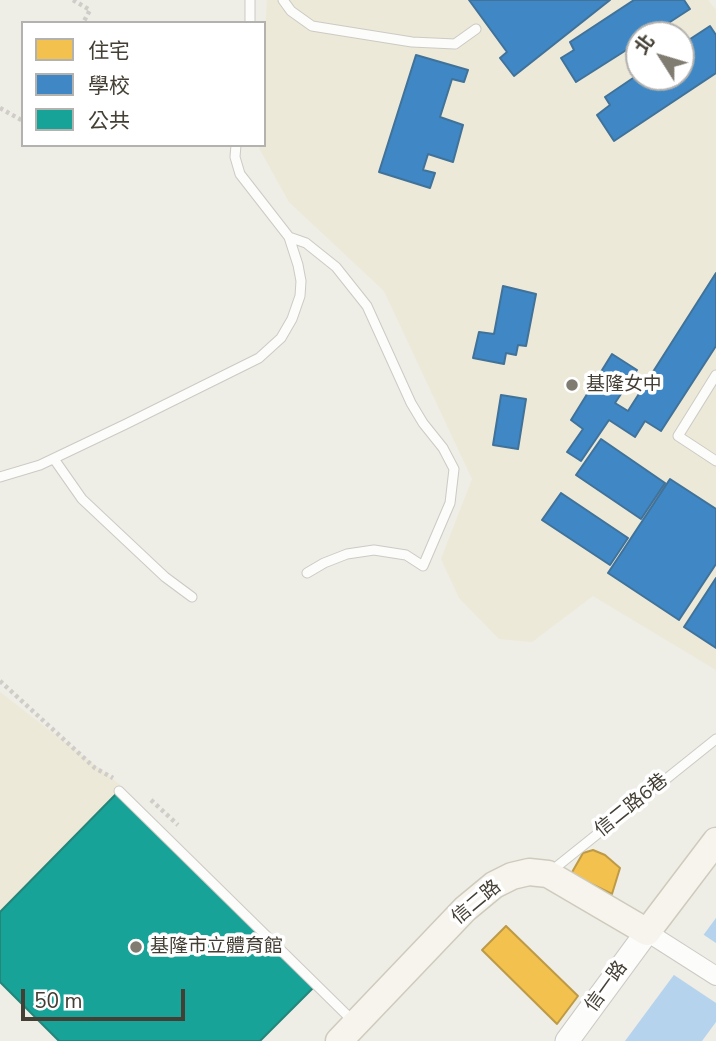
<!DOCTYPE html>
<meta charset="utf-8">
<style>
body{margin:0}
#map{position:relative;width:716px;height:1041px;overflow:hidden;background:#eeede6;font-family:"Nunito Sans","Noto Sans TC",sans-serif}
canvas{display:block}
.legend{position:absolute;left:21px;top:21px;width:245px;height:126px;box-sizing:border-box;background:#fff;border:2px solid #b4b2ae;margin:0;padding:9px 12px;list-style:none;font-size:21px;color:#443f34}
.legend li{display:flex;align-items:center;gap:14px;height:35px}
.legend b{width:35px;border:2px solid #b4b2ae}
.north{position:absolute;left:625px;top:21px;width:70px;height:70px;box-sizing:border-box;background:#fff;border:2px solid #b4b2ae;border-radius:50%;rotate:307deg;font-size:19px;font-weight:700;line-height:28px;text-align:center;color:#443f34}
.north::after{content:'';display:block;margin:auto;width:24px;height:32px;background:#807c72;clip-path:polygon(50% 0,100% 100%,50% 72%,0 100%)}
.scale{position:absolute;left:21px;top:989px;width:164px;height:32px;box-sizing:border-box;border:4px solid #443f34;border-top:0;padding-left:9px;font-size:21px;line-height:24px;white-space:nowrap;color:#443f34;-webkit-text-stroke:5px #fff;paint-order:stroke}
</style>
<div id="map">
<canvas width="716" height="1041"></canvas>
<ul class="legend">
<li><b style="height:19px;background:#f2c14e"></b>住宅</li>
<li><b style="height:19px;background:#3f88c5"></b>學校</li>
<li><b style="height:19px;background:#17a398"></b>公共</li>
</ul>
<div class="north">北</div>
<div class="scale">50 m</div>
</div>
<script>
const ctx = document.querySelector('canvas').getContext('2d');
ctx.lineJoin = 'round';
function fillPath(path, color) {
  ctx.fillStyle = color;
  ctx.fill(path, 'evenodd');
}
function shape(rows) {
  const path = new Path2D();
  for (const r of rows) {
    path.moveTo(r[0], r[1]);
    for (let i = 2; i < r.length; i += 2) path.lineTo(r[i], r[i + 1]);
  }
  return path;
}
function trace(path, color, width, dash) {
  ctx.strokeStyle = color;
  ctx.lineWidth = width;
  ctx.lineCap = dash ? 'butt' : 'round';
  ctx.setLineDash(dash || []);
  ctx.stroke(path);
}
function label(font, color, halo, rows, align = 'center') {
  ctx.font = font + ' "Nunito Sans","Noto Sans TC",sans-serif';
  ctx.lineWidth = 7;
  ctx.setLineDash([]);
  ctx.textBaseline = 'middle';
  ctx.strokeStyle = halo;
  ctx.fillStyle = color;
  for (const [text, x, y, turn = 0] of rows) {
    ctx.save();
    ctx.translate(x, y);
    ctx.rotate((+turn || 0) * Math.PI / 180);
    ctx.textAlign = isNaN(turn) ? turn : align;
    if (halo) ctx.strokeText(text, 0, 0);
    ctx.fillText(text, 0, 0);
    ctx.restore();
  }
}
fillPath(shape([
 [267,0,708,0,716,10,716,670,593,596,532,642,499,639,459,598,441,559,472,479,384,291,289,202,259,148,259,145,264,145,264,49],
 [639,35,681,35,681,77,639,77],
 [0,692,123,787,0,911]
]), '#ece9d8');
fillPath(shape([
 [716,918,716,1022,702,1041,625,1041]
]), '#b6d3ed');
fillPath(shape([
 [701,933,716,943,716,1003,671,973]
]), '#eeede6');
const homes = shape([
 [593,850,605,855,620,868,612,894,571,874,583,853,593,850],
 [506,926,578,996,557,1024,482,950,506,926]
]);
fillPath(homes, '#f2c14e');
trace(homes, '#be9a46', 2);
const schools = shape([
 [469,0,610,0,514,76,500,58,507,52,469,0],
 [634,0,684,0,690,9,650,35,639,35,639,42,576,82,561,58,574,50,570,42,634,0],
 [710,26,716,35,716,73,614,141,597,115,610,105,605,97,639,74,639,77,681,77,681,45,710,26],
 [416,55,468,70,464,82,452,79,440,117,463,125,453,162,428,154,423,170,435,173,430,188,379,172,416,55],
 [716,273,716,346,661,431,645,421,635,437,609,420,581,461,567,452,583,429,571,420,612,354,637,370,615,403,628,411,716,273],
 [503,286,536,294,526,346,518,345,516,355,506,353,504,364,473,358,479,332,494,334,503,286],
 [501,395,526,399,518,449,493,445,501,395],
 [601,439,665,483,641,519,576,475,601,439],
 [670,479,716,509,716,564,679,620,608,573,670,479],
 [561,493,628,538,610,565,542,520,561,493],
 [716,578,716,648,684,627,716,578]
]);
fillPath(schools, '#3f88c5');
trace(schools, '#40729a', 2);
const public = shape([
 [117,793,313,988,260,1041,59,1041,0,982,0,912,117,793]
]);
fillPath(public, '#17a398');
trace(public, '#24857a', 2);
const service = shape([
 [250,0,250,23],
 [283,0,291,11,312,26,343,31,412,42,455,44,476,29],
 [289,237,306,243,336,267,367,306,411,403,423,423,443,448,454,469,450,503,423,566,406,555,374,550,347,554,324,563,307,573],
 [716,375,678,436,716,461],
 [54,459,82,499,165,577,192,597],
 [0,477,40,465,126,424,259,358,281,338,292,319,300,296,301,281,298,265,289,237,240,174,235,157,236,145],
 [119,791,353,1021],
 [550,872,716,739]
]);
const minor = shape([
 [647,932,716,976]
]);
const tertiary = shape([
 [567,1041,647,932]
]);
const secondary = shape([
 [339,1041,465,909,494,885,512,876,529,872,548,874,647,932,716,841]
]);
trace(service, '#cccac4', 11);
trace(minor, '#cccac4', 20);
trace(tertiary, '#cccac4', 25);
trace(secondary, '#cecbbd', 29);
trace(shape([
 [73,0,90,10,83,23],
 [0,108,23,121],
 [0,681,95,768,113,778],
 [151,800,178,825]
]), '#d0cdc9', 4.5, [3.5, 3.5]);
trace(service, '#fcfcfb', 9);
trace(minor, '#fcfcfb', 18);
trace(tertiary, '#fcfcfb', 23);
trace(secondary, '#f6f4ed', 26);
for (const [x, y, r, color] of [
 [572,385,7,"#807c72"],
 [136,947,7,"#807c72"]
]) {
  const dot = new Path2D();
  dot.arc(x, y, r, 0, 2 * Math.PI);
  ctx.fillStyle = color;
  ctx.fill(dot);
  trace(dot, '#fff', 2.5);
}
label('19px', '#443f34', '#fff', [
 ["基隆女中",586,385],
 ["基隆市立體育館",150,947]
], 'left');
label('19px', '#443f34', '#fff', [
 ["信二路6巷",632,806,-39],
 ["信二路",477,903,-40],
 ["信一路",607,987,-54]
]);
</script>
